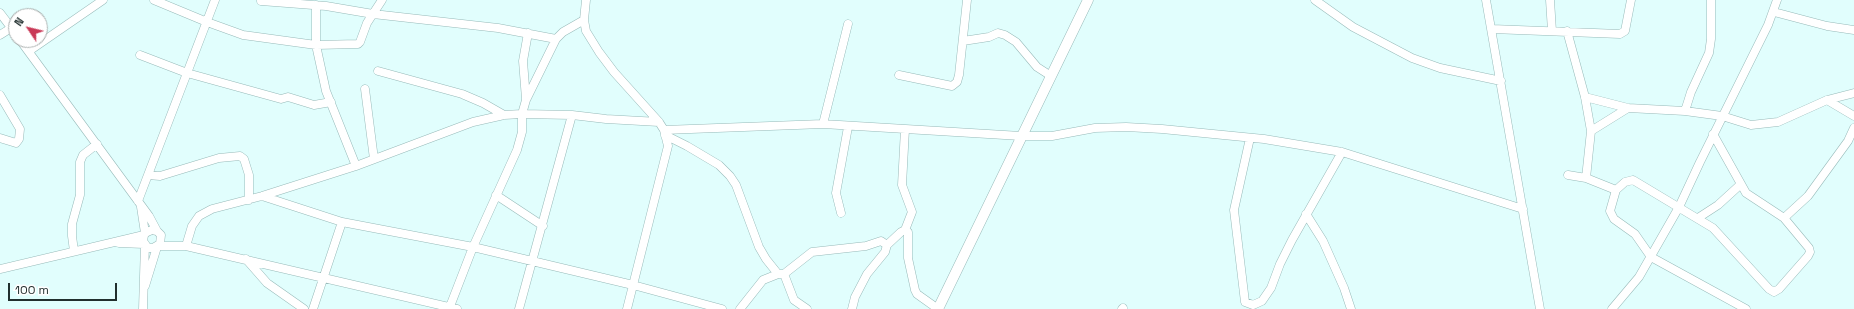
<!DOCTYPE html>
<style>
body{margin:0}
#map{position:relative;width:1854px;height:309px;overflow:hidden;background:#e1fefd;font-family:"Space Grotesk",sans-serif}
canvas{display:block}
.north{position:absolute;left:8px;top:8px;width:40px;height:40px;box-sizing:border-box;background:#fff;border:1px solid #a6acab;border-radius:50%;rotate:305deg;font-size:11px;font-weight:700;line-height:16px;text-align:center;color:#212f2e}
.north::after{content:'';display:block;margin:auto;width:14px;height:18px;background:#c93957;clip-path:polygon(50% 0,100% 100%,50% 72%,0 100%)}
.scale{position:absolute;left:8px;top:283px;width:109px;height:18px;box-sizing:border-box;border:2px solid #212f2e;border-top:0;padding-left:5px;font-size:12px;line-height:14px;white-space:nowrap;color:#212f2e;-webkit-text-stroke:3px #fff;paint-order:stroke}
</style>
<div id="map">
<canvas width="1854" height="309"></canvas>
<div class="north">N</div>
<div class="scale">100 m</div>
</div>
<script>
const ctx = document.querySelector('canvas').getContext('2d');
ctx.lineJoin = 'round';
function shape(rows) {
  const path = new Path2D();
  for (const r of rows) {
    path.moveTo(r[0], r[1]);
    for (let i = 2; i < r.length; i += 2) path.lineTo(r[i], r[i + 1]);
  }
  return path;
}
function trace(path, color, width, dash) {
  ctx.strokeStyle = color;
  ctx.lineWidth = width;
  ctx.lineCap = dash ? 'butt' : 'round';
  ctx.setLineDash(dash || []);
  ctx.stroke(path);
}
const minor = shape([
 [154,0,207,22,243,35,316,45,358,44,360,42,367,23,382,0],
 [586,0,584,20,586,31,599,52,614,72,659,122,664,130,668,146,627,309],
 [1315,0,1353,27,1412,58,1440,68,1501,81],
 [1486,0,1540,309],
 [1550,0,1552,31],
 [261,1,326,6,373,14,498,28,556,39],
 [316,5,316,45,326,91,356,166],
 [1774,12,1827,26,1854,30],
 [0,13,16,34],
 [1492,29,1620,34,1625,31,1631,0],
 [1567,31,1585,97,1591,131,1586,178],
 [0,35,11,28],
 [20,40,149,216,157,231],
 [963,41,989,37,998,33,1005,35,1016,42,1037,67,1051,76],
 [29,51,103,0],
 [140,55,187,73,281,99,288,97,314,105,331,102],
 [378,71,462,94,483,103,504,115],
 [899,75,952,86,957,82,959,75,967,0],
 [365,89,374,159],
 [0,95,20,129,19,139,16,143,0,138],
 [1585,97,1628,108,1685,111,1722,116,1751,125,1778,122,1827,100,1854,93],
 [526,99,523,61,528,33],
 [1827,100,1854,116],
 [1685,111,1691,92,1709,53,1711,39,1711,0],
 [823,124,848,24],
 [664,130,823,124,1021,136,1052,136,1095,128,1126,127,1162,129,1264,139,1342,152,1523,209],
 [1591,131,1628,108],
 [1713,134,1746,193,1784,218,1809,248,1810,252,1808,256,1779,289,1774,292,1769,289,1713,228,1633,180,1625,182,1616,190,1610,211,1614,219,1635,234,1651,257,1746,309],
 [665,135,687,146,719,165,730,176,736,185,759,247,766,259,778,274],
 [1250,138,1234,210,1245,302,1253,305,1262,301,1271,288,1280,264,1292,240,1342,152],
 [148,175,160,176,219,158,240,156,244,159,249,175,249,200],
 [1568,175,1586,178,1616,190],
 [496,195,543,226],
 [262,196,342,222,473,247,633,285,722,309],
 [138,201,215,0],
 [141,207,145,233],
 [841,213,836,193,848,127],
 [1306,214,1323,241,1344,288,1351,309],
 [1698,218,1718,205,1741,184],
 [1784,218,1808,196,1848,141,1854,128],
 [905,230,908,232,908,258,915,290,917,294,938,309],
 [119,243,144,244],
 [158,246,186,246,457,309],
 [186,246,192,226,199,216,212,209,262,196,356,166,473,122,504,115,522,114,572,115,606,119,659,122],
 [74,251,72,236,72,224,80,195,80,162,83,155,97,144],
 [246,259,267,283,304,309],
 [0,269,144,235,147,232,152,230,157,231,161,235,160,244,153,248,148,248,143,241,144,235],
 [784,274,794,300,807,309],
 [145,286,157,247],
 [143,309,145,244],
 [313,309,342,222],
 [449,309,473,247,517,150,522,132,522,114,526,100,556,39,563,32,584,20],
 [519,309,572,115],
 [740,309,763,280,778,274,784,274,812,252,866,246,881,241,887,245],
 [852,309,855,297,867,274,885,252,887,245,901,232,905,230,912,212,902,185,905,129],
 [1122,309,1123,308],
 [1612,309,1639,277,1679,207,1700,162,1768,25,1777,0]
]);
const major = shape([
 [938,309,1088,0]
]);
trace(minor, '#97bab9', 9);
trace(major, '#97bab9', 11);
trace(minor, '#fff', 8);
trace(major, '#fff', 10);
</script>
